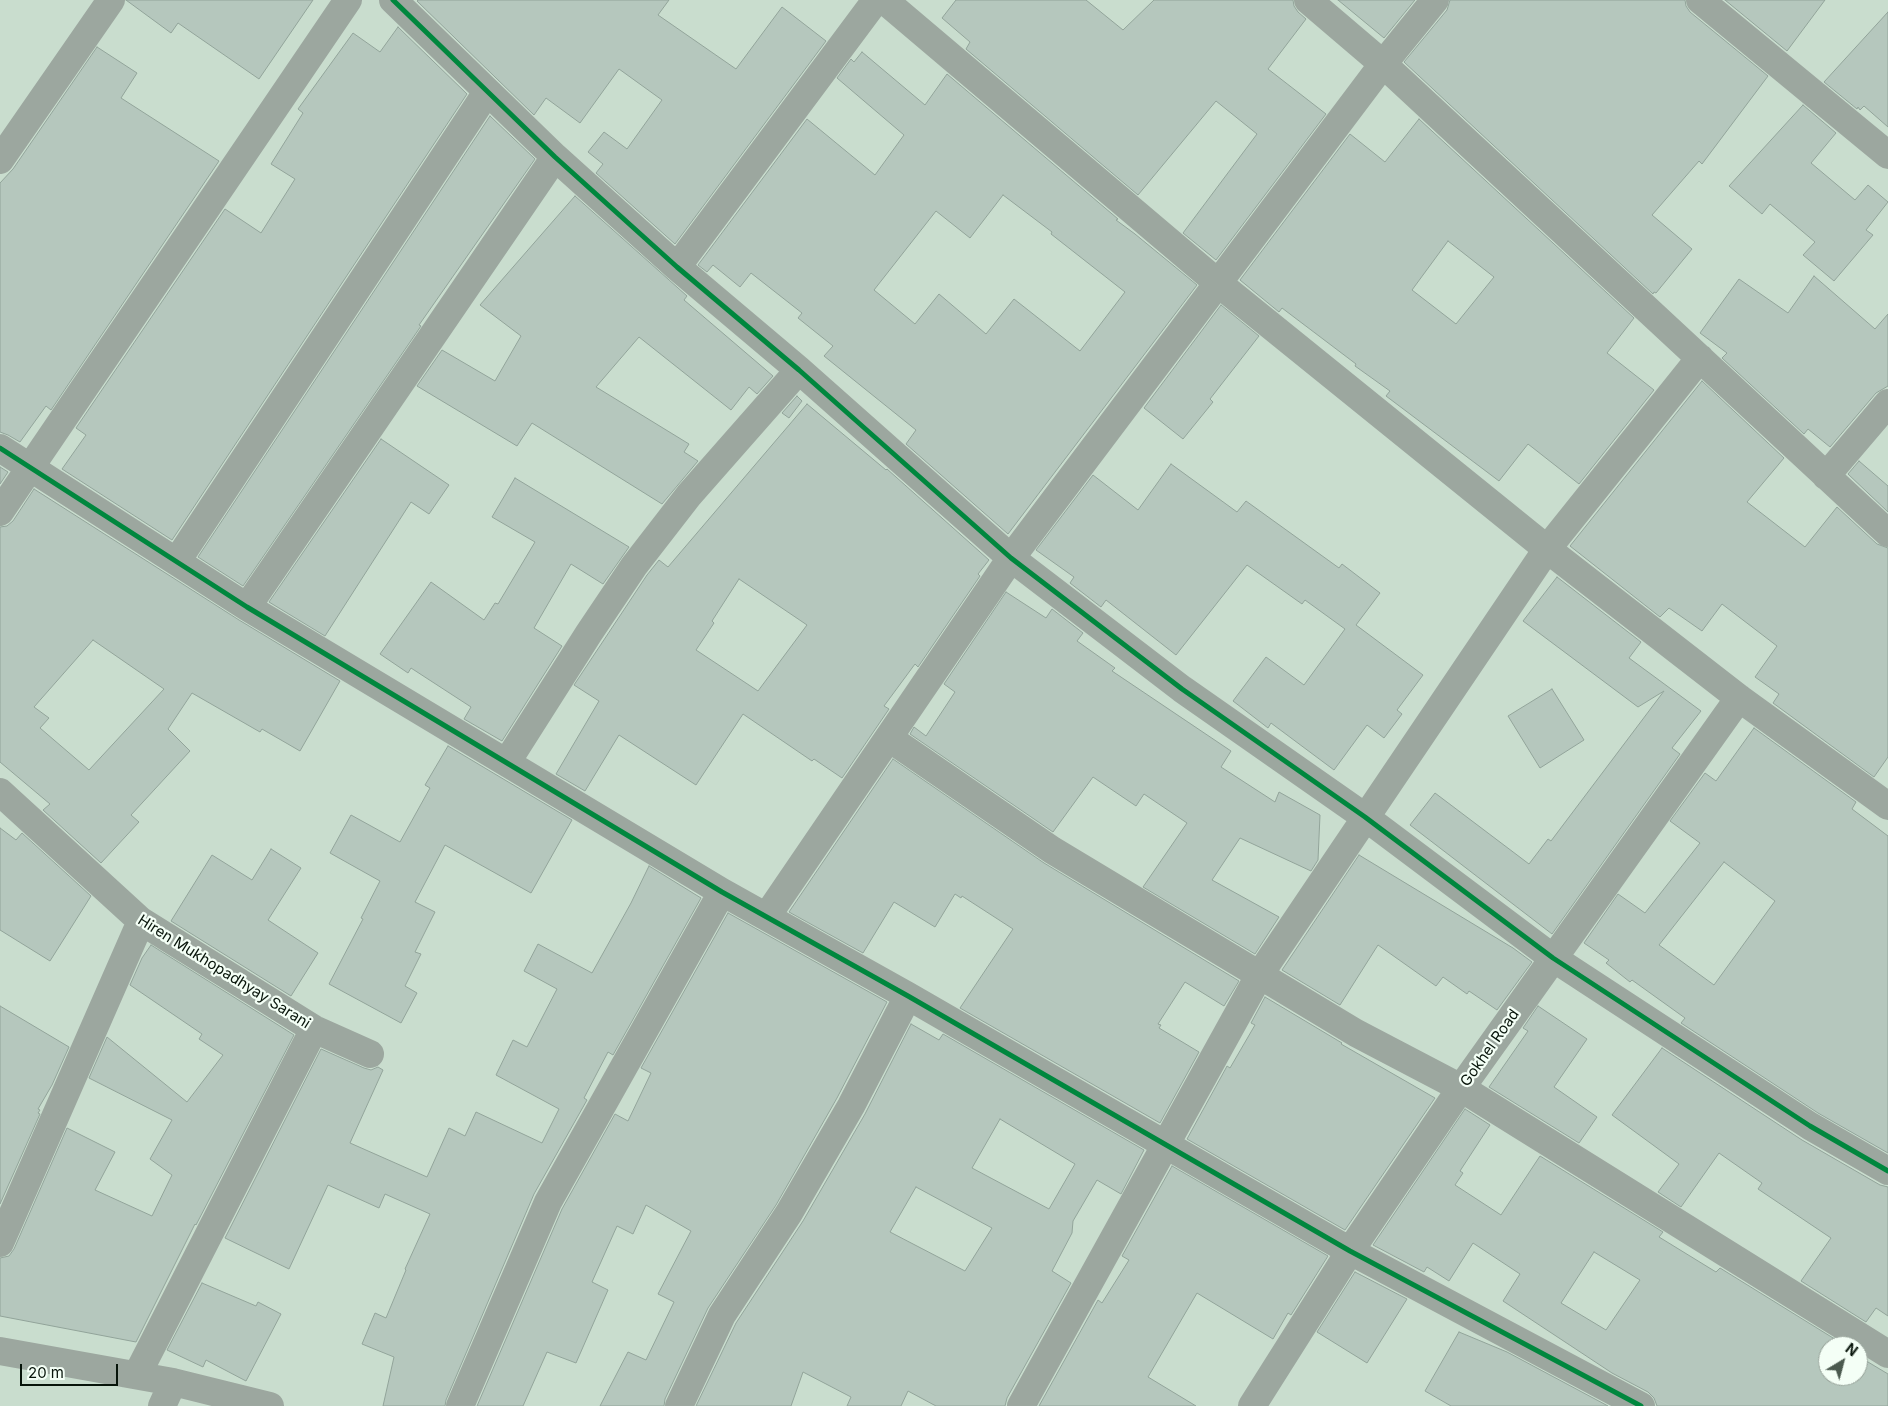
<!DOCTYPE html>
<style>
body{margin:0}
#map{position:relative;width:1888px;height:1406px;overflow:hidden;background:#c9ddce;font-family:Inter,sans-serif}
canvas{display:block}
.north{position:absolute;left:1818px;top:1336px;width:50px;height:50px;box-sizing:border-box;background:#f4fff6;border:1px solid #95a198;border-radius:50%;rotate:37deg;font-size:14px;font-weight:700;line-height:20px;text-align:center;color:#07140a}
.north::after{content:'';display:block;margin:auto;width:18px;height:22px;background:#4b5a4f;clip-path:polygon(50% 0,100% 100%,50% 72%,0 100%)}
.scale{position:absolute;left:20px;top:1364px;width:98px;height:22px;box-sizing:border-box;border:2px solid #07140a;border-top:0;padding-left:6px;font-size:15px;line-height:18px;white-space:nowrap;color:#07140a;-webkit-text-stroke:4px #f4fff6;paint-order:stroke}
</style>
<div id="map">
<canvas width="1888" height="1406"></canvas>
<div class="north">N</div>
<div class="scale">20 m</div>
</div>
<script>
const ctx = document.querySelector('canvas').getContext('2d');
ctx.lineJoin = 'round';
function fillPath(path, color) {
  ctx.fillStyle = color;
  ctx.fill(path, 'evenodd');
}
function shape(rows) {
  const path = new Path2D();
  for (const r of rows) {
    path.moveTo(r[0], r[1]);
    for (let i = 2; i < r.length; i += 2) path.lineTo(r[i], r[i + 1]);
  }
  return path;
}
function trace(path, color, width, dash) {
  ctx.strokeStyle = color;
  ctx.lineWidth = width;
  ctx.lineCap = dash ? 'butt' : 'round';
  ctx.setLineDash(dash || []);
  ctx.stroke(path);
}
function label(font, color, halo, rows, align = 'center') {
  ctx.font = font + ' Inter,sans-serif';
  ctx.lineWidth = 4.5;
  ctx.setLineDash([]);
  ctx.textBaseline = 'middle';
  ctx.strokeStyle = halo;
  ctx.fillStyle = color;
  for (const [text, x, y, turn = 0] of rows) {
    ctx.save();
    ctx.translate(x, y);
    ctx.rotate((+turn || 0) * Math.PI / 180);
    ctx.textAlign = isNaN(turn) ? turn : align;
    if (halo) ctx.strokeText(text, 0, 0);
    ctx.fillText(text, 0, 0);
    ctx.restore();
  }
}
const building = shape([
 [126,0,313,0,259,79,178,23,171,33,126,0],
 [418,0,669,0,658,15,736,69,782,7,826,41,675,244,596,173,603,164,588,152,604,132,627,149,662,100,619,69,580,123,546,98,534,115,417,1,418,0],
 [956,0,1086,0,1123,30,1154,0,1293,0,1294,6,1298,12,1306,19,1268,69,1326,114,1216,260,1183,233,1257,134,1216,101,1138,195,966,49,970,42,942,18,956,0],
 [1338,0,1415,0,1384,38,1338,0],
 [1450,0,1685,0,1686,6,1690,12,1768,76,1702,164,1699,161,1652,215,1692,249,1656,293,1654,292,1653,294,1404,62,1447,10,1450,0],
 [1725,0,1825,0,1787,51,1725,0],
 [1888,12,1888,127,1864,106,1860,110,1858,107,1857,109,1824,82,1888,12],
 [398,27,467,94,172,540,62,469,86,435,76,428,225,209,261,233,295,179,271,164,303,113,298,109,353,33,380,52,398,27],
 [97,47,137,73,121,98,219,161,51,410,46,406,20,442,8,435,0,432,0,183,13,169,97,47],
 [862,52,925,105,947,74,1118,219,1116,220,1135,234,1197,285,1008,534,906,444,916,430,824,356,833,346,798,318,802,313,751,273,740,287,713,265,707,272,698,265,807,119,875,175,904,135,837,78,851,59,854,62,862,52],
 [1003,195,1052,232,1051,234,1125,292,1080,351,1014,299,986,334,939,294,915,324,874,290,936,211,970,238,1003,195],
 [1803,105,1836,133,1811,163,1855,200,1868,185,1888,202,1866,230,1873,235,1834,281,1803,255,1815,242,1770,204,1762,214,1729,186,1803,105],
 [490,116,535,159,419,325,421,326,243,586,198,557,490,116],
 [1419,119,1634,318,1607,353,1654,390,1579,484,1528,444,1499,481,1386,396,1390,391,1355,366,1356,364,1282,308,1279,312,1240,280,1350,134,1385,162,1419,119],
 [1448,241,1494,277,1456,324,1412,290,1448,241],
 [575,196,687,296,684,300,773,376,757,394,749,387,731,410,639,337,596,387,689,444,684,452,698,461,662,504,532,423,517,446,417,386,442,350,495,381,521,336,480,305,575,196],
 [1814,276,1875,329,1888,314,1888,386,1876,393,1830,447,1808,429,1804,434,1722,358,1727,353,1700,333,1739,279,1788,313,1814,276],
 [1221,305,1259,336,1210,399,1213,402,1183,439,1144,408,1221,305],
 [1702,381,1784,458,1747,502,1805,547,1837,507,1877,544,1888,548,1888,757,1874,777,1773,703,1779,694,1755,677,1777,646,1722,604,1702,631,1669,608,1660,617,1570,546,1702,381],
 [797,396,802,401,789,418,782,413,797,396],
 [807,404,886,470,887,469,989,560,978,574,980,576,918,667,915,664,884,706,889,709,842,778,814,759,812,761,743,714,696,785,619,735,585,791,556,774,599,701,574,685,647,575,659,560,668,567,807,404],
 [739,579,807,625,758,691,696,650,714,623,712,621,739,579],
 [381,439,449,485,429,514,411,502,325,636,269,602,381,439],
 [1859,461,1888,486,1888,512,1848,474,1859,461],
 [1171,464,1237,512,1246,501,1339,568,1342,564,1380,593,1356,625,1423,675,1397,710,1402,714,1384,738,1367,725,1334,770,1271,723,1268,728,1233,701,1266,657,1304,685,1345,629,1305,600,1302,604,1247,565,1176,655,1106,600,1101,607,1070,583,1074,577,1036,550,1093,475,1138,510,1171,464],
 [0,467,8,472,0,484,0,467],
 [515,478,629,547,603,584,571,564,534,628,562,646,502,741,464,719,471,707,411,668,408,673,380,654,431,582,484,620,495,603,498,604,535,542,492,517,515,478],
 [34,489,239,620,340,681,300,751,262,729,260,732,192,693,168,729,190,751,131,815,139,822,101,863,43,810,50,804,0,762,0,527,7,526,13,521,34,489],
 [93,640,164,689,89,770,40,728,49,718,34,707,93,640],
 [1557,577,1641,642,1629,658,1701,711,1672,748,1680,754,1552,934,1410,825,1435,793,1529,864,1548,839,1551,841,1664,691,1638,707,1523,621,1557,577],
 [1006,592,1046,618,1052,609,1083,633,1077,641,1115,668,1112,671,1231,751,1221,767,1275,802,1279,792,1320,815,1318,860,1311,871,1240,838,1212,880,1279,917,1255,954,1143,887,1187,823,1144,794,1136,806,1093,777,1053,832,910,734,914,727,926,736,955,692,944,684,1006,592],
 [1552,689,1584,740,1540,768,1508,716,1552,689],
 [1754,728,1856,802,1852,809,1888,836,1888,1153,1818,1113,1681,1023,1685,1018,1632,980,1630,982,1606,963,1609,960,1584,943,1618,894,1645,913,1700,843,1670,821,1705,773,1716,781,1754,728],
 [1724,862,1775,901,1714,985,1659,945,1724,862],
 [448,746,572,820,531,893,445,845,415,902,435,912,415,952,421,954,405,986,417,993,401,1023,329,984,363,919,361,918,380,881,330,853,351,815,400,842,430,788,425,785,448,746],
 [893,759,1044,863,1239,981,1224,1006,1185,982,1158,1024,1161,1025,1159,1028,1199,1052,1160,1123,960,1008,1013,929,962,896,961,898,955,894,935,927,894,902,863,953,789,912,893,759],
 [0,828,16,840,22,833,91,896,50,961,0,930,0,828],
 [271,849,301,868,268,920,318,953,291,996,171,921,212,855,252,880,271,849],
 [1359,855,1513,948,1532,962,1497,1010,1469,991,1467,994,1443,977,1436,986,1378,945,1340,1005,1282,970,1359,855],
 [649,866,701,898,613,1055,608,1052,584,1098,587,1100,534,1194,446,1400,445,1406,383,1406,394,1357,362,1344,375,1313,386,1318,406,1270,405,1269,430,1214,385,1194,379,1208,328,1185,289,1269,225,1238,321,1049,364,1068,371,1070,378,1067,383,1070,350,1143,427,1177,449,1128,465,1136,476,1112,542,1143,559,1109,496,1075,513,1040,527,1047,557,989,524,971,538,944,592,973,631,903,649,866],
 [728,913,887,1002,837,1098,776,1205,708,1308,665,1399,664,1406,600,1406,628,1352,646,1360,674,1302,658,1294,691,1231,646,1205,633,1234,617,1226,592,1282,608,1290,576,1363,547,1352,523,1406,477,1406,562,1209,615,1114,628,1121,651,1073,641,1068,728,913],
 [151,945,294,1035,196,1225,195,1224,136,1342,0,1316,0,1258,9,1256,14,1249,67,1128,115,1152,95,1190,152,1216,172,1175,150,1159,172,1120,89,1078,107,1037,187,1102,223,1055,199,1039,202,1034,130,985,142,958,151,945],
 [1265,997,1342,1043,1341,1044,1435,1098,1345,1230,1187,1139,1226,1068,1227,1066,1230,1068,1255,1025,1251,1023,1265,997],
 [0,1006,69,1047,52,1085,38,1109,40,1110,38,1113,40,1114,0,1204,0,1006],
 [1538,1006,1587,1039,1554,1087,1597,1117,1579,1143,1489,1087,1528,1031,1523,1028,1538,1006],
 [911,1024,939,1040,943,1034,1144,1150,1121,1194,1097,1180,1073,1221,1072,1233,1052,1271,1071,1283,1007,1398,1005,1406,936,1406,908,1391,901,1406,847,1406,851,1397,803,1372,791,1406,696,1406,736,1323,803,1221,865,1114,911,1024],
 [1000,1119,1075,1164,1049,1209,972,1168,1000,1119],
 [916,1187,992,1228,965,1271,890,1232,916,1187],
 [1662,1048,1802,1140,1880,1185,1888,1187,1888,1316,1876,1308,1866,1322,1801,1281,1831,1238,1758,1189,1762,1183,1719,1153,1681,1207,1658,1192,1679,1164,1612,1115,1662,1048],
 [1465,1109,1490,1125,1460,1171,1463,1173,1455,1185,1501,1215,1540,1156,1663,1232,1659,1237,1716,1272,1720,1268,1846,1346,1828,1346,1828,1376,1858,1376,1858,1356,1888,1374,1888,1406,1657,1406,1654,1398,1648,1392,1612,1373,1503,1301,1520,1274,1473,1243,1449,1281,1427,1267,1424,1272,1373,1245,1465,1109],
 [1594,1252,1640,1280,1606,1330,1561,1303,1594,1252],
 [1172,1166,1328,1256,1291,1315,1288,1313,1273,1339,1197,1293,1148,1377,1196,1406,1039,1406,1098,1300,1102,1303,1129,1260,1122,1256,1172,1166],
 [1355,1272,1407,1299,1367,1363,1317,1332,1355,1272],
 [202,1283,256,1306,258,1302,281,1314,246,1381,206,1360,203,1367,167,1350,202,1283],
 [1459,1332,1507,1352,1608,1406,1451,1406,1425,1391,1459,1332]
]);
fillPath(building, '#b5c7bd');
trace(building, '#92a49a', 1);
trace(shape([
 [393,0,555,157,677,267,799,370,1011,558,1182,689,1365,817,1553,958,1810,1126,1888,1171],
 [884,0,1218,283,1547,549,1739,698,1888,806],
 [1308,0,1383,64,1888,533],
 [1700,0,1888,155],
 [0,160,111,0],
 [677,267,876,0],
 [0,448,247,607,722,892,908,996,1350,1251,1641,1406],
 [1826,476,1888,403],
 [0,512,348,0],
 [177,561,487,92],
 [247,607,555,157],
 [889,738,1052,850,1356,1033,1461,1088,1888,1354],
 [507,762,589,633,634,566,689,495,799,370],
 [0,792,141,921,314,1029,370,1054],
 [767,916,1011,558,1383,64,1435,0],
 [0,1243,141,921],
 [0,1351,173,1382,270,1406],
 [137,1375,314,1029],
 [162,1406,173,1382],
 [460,1406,548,1202,722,892],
 [679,1406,722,1315,789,1213,851,1106,908,996],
 [1021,1406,1260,974,1547,549,1700,358],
 [1252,1406,1350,1251,1461,1088,1739,698]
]), '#9ca79f', 28);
trace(shape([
 [393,0,555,157,677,267,799,370,1011,558,1182,689,1365,817,1553,958,1810,1126,1888,1171],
 [0,448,247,607,722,892,908,996,1350,1251,1641,1406]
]), '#00873e', 5);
label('15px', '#07140a', '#f4fff6', [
 ["Hiren Mukhopadhyay Sarani",224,972,32],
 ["Gokhel Road",1490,1048,-55]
]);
</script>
